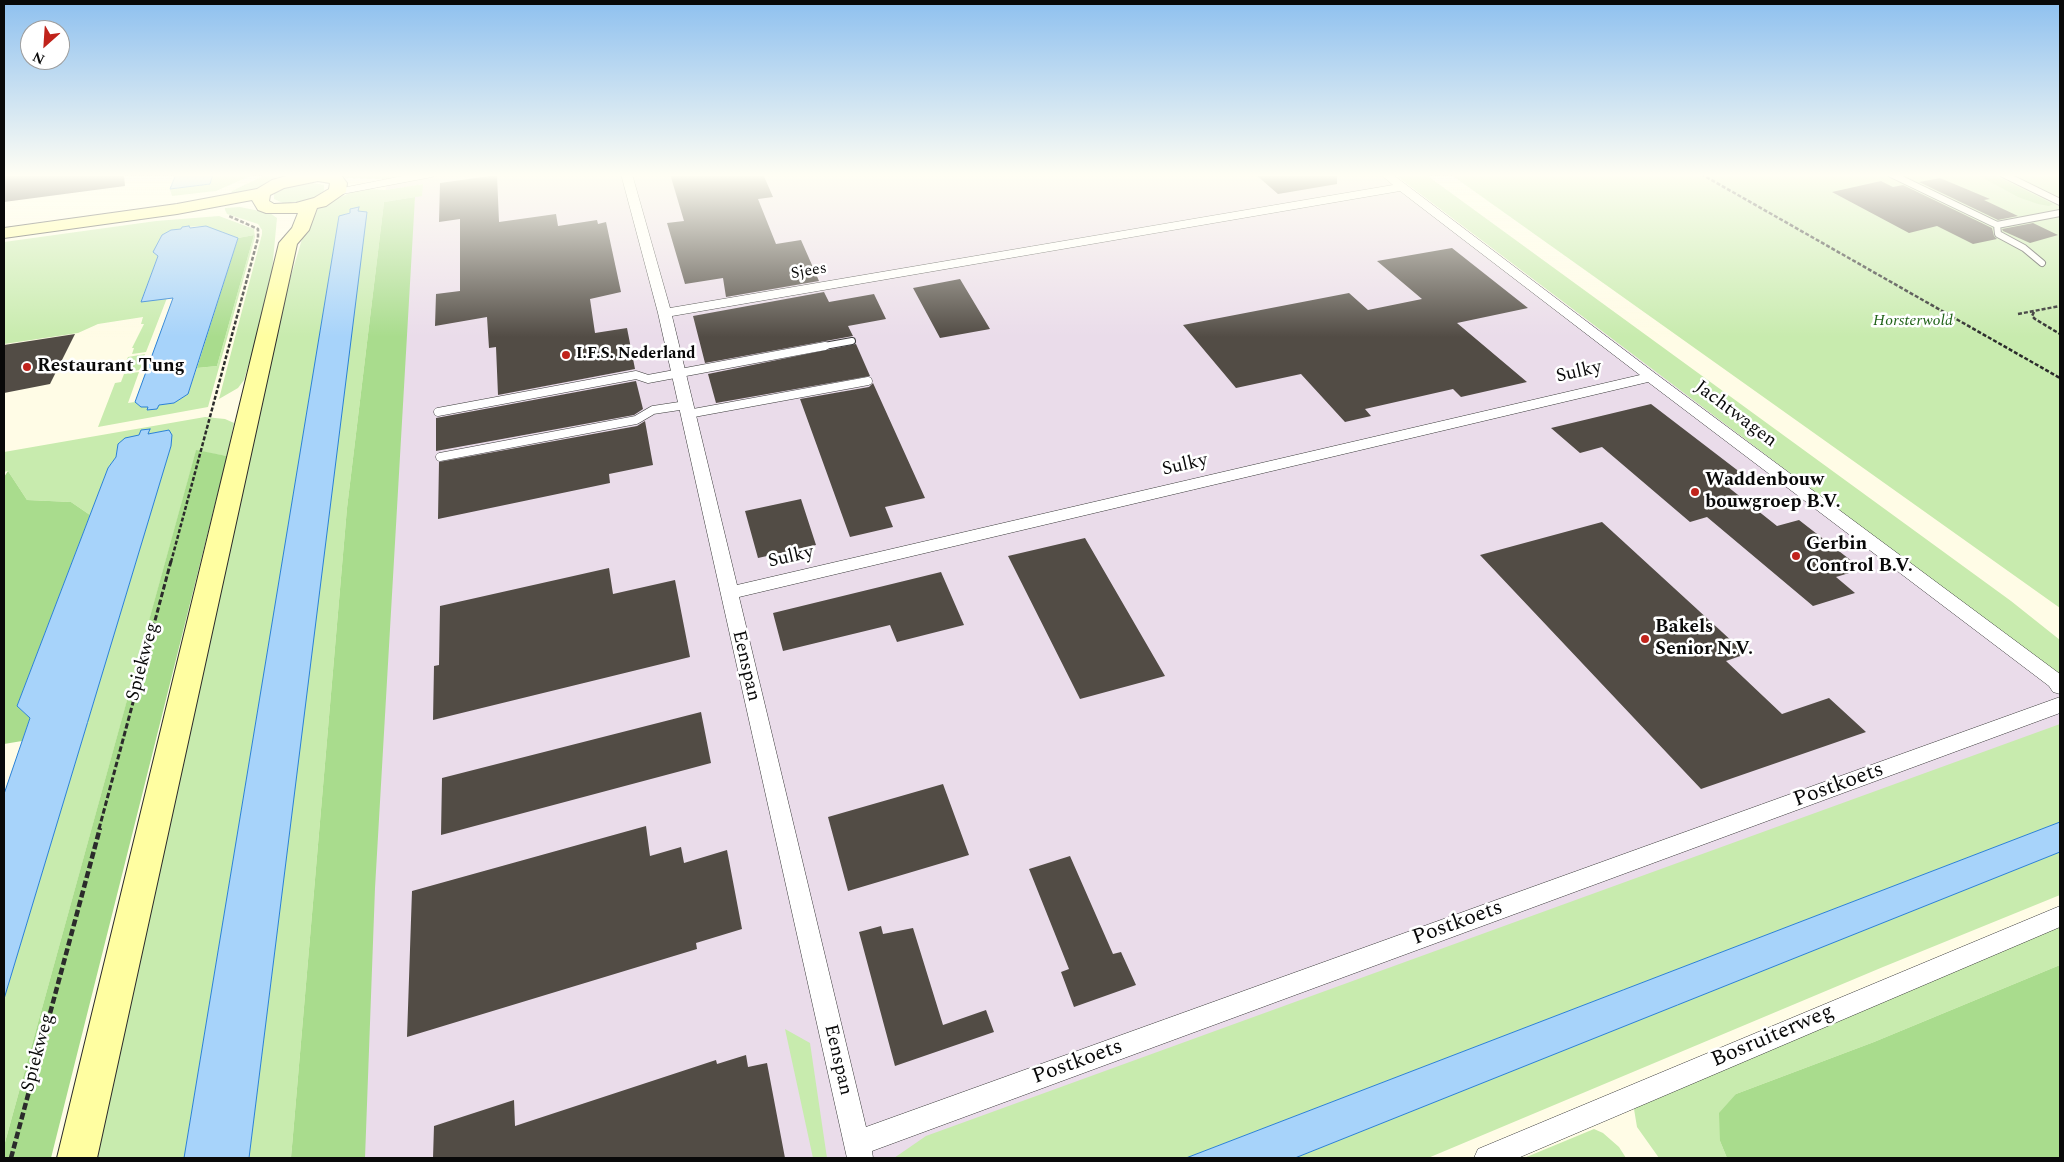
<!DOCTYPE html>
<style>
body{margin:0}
#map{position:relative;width:2064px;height:1162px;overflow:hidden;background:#fffce6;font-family:Spectral,serif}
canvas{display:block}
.frame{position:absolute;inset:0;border:5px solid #090909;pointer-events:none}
.north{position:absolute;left:20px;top:20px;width:50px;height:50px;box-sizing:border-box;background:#fff;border:1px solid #9d9d9d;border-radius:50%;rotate:206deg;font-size:14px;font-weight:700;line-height:20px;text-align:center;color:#090909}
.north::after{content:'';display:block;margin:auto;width:18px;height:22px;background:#c0231b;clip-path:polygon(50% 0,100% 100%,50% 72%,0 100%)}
</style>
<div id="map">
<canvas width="2064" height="1162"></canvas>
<div class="frame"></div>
<div class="north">N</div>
</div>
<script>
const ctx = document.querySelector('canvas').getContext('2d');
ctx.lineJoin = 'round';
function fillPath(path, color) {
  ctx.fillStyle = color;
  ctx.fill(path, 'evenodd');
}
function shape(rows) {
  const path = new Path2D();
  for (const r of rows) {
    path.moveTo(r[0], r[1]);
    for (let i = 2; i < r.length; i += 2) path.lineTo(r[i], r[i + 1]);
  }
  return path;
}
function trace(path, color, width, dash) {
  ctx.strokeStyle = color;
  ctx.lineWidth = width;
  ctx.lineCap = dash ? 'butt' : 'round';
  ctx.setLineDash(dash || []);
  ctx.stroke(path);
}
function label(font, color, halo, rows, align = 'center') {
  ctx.font = font + ' Spectral,serif';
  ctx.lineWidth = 5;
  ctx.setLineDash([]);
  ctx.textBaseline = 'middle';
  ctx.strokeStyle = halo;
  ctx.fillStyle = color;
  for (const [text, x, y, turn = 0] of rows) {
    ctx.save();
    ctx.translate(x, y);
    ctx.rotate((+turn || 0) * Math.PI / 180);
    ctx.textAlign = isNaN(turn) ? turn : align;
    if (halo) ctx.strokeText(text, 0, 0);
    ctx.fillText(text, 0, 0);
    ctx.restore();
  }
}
fillPath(shape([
 [387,174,1392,174,2060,675,2060,739,1000,1158,291,1158,415,197,423,184,386,190]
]), '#eadcea');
fillPath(shape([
 [213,174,255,174,216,191,172,196,170,189,210,184],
 [267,174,287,174,262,188,230,196,232,191],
 [333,174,408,174,386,179,348,178],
 [1394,174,1425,174,2011,601,2060,640,2060,677],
 [1450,174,2060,174,2060,608],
 [308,182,324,185,324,191,314,198,298,202,283,203,274,199,274,193,284,187],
 [423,184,422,196,384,202,347,508,291,1158,249,1158,366,213,358,211,359,208,339,217,184,1158,95,1158,284,299,309,216,316,208,352,192,367,189,386,190],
 [240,207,270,213,277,218,270,292,244,380,238,388,219,399,262,234,262,230,258,224,227,214,225,210,225,208],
 [219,216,254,229,255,237,208,407,98,427,115,383,121,382,124,374,139,372,128,403,135,402,141,407,148,406,148,410,159,405,174,403,188,394,197,368,217,366,254,235,238,238,205,226,182,227,181,229,171,230,153,252,158,256,141,301,167,298,146,352,132,354,134,348,132,348,144,324,141,324,143,317,98,324,78,333,4,344,4,242,156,221],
 [145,354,140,370,121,373,128,357],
 [205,417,225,419,234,423,227,456,196,451,4,1146,4,999,171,446,169,430,148,434,150,430,118,444,116,457,108,468,90,515,71,502,27,500,8,471,4,472,4,452],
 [2060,724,2060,822,1186,1158,894,1158,926,1136],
 [2060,852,2060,895,1883,967,1428,1158,1295,1158],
 [2060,924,2060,965,1874,1042,1736,1094,1720,1141,1727,1158,1659,1158,1637,1127,1634,1109,1655,1093],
 [785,1029,810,1043,827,1158,813,1158],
 [1594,1129,1603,1133,1619,1147,1626,1158,1524,1158]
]), '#c8ebae');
fillPath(shape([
 [1976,174,1992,174,2053,204,2049,206,2038,204,2018,197],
 [415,197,375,888,365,1158,291,1158,347,508,384,202],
 [254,235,217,366,197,368,238,238],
 [196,450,227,456,51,1158,4,1158,4,1146],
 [8,471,27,500,71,502,90,515,17,706,30,718,22,741,4,744,4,477],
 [2060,965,2060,1158,1727,1158,1720,1141,1719,1113,1736,1094,1874,1042]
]), '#a9dc8d');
const water = shape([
 [176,174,213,174,210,184,170,189,176,174],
 [359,207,358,211,367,212,249,1158,184,1158,339,216,350,213,350,209,359,207],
 [189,226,190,228,206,226,238,238,188,394,174,403,159,405,157,409,147,410,148,407,141,407,135,402,173,298,141,302,158,256,153,252,162,235,171,230,181,229,182,227,189,226],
 [150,429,148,434,169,430,172,435,171,446,4,999,4,794,30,718,17,706,108,468,116,457,118,444,125,438,139,435,141,430,150,429],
 [2060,822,2060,852,1295,1158,1186,1158,2060,822]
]);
fillPath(water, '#a7d3fa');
trace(water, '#2a80d5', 1);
fillPath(shape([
 [4,174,124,174,125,186,4,202],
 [670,174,763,174,773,197,758,199,776,244,801,240,819,281,726,297,723,278,685,284,667,223,684,221],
 [1255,174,1337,174,1337,184,1278,194],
 [497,175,499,222,556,214,558,226,597,220,598,224,606,222,621,292,590,299,595,333,627,328,635,369,498,395,496,347,489,348,487,317,435,326,436,294,460,291,460,219,439,222,440,183],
 [1940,178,1990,199,1984,200,2018,216,1998,220,1919,182],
 [1881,181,1893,187,1903,185,1992,228,1994,236,1997,239,1973,244,1937,226,1909,233,1832,192],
 [2033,223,2058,235,2030,243,2003,231,2002,229],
 [1452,248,1528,308,1457,323,1527,382,1461,397,1453,389,1365,409,1371,416,1345,422,1301,374,1236,388,1183,325,1349,293,1368,310,1422,299,1377,261],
 [960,279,990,329,940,338,913,288],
 [824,292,829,302,874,294,886,319,848,326,853,336,705,363,693,316],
 [75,334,50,384,4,393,4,345],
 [856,344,870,376,716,403,708,374],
 [636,381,643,409,634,415,436,451,436,418],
 [873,383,925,498,885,507,893,527,850,537,800,399,869,387],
 [1651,404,1741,473,1718,479,1777,526,1799,520,1862,569,1836,577,1855,593,1813,606,1707,517,1690,522,1602,447,1580,453,1551,428],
 [645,421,653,465,609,474,610,483,438,519,439,462,637,426],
 [801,499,816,545,758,558,745,511],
 [1602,522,1746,654,1726,661,1782,714,1829,698,1866,732,1701,789,1480,555],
 [1085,538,1165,676,1080,699,1008,556],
 [609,568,613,594,675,580,690,657,433,720,434,666,439,665,440,606],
 [941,572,964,625,897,642,890,625,783,651,773,613],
 [701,712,711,763,441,835,442,778],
 [943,784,969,855,848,891,828,817],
 [646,826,650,856,681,847,684,863,727,850,742,929,696,943,697,949,407,1037,412,891],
 [1070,856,1113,954,1121,952,1136,985,1074,1007,1061,972,1069,969,1029,869],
 [881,926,883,934,913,928,943,1025,986,1010,994,1032,895,1066,859,932],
 [746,1055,748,1067,767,1063,785,1158,433,1158,434,1126,514,1100,515,1126,716,1060,717,1064]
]), '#524c45');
const laneFar1 = shape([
 [1891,174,1997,225,2060,213],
 [2003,174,2060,202],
 [1997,225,1998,234,2024,248,2042,263],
 [819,347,852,341]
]);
const lane = shape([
 [438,412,636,375,648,379,825,346],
 [688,414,868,381],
 [440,457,636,420,653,410,686,405]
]);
const street = shape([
 [413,174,437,174,432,177,337,195,331,192,337,189,413,174],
 [621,174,632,174,670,308,1393,185,1380,174,1392,174,1656,374,2060,674,2060,694,2053,692,2049,686,1648,382,739,597,866,1127,2060,697,2060,713,872,1151,873,1158,847,1158,658,313,621,174],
 [1400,191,1640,375,737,585,672,316,1400,191],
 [2060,906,2060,927,1518,1158,1474,1158,1478,1149,2060,906]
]);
const secondary = shape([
 [294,174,341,175,347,183,346,192,326,206,317,208,309,230,297,244,97,1158,57,1158,279,243,292,228,298,213,266,213,258,210,252,200,177,214,4,238,4,228,177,204,257,189,272,180,294,174],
 [318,181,330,183,329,189,314,198,296,203,274,204,269,201,270,195,284,188,318,181]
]);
trace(laneFar1, '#3c3c3c', 8);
trace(lane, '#3c3c3c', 9);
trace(street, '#3c3c3c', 1);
trace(secondary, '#2b2b2b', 2);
trace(shape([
 [1701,174,2060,378],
 [2034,312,2032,316,2035,319,2060,334],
 [2018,314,2060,306],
 [171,562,258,238,258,229,229,216]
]), '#2b2b2b', 2.5, [4, 2]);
trace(shape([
 [99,829,171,561]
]), '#2b2b2b', 3, [5.5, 2.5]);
trace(shape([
 [11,1158,100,828]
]), '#2b2b2b', 4.5, [7, 3]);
trace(laneFar1, '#fff', 6);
trace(lane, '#fff', 8);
fillPath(street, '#fff');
fillPath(secondary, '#fffea1');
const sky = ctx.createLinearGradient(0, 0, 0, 337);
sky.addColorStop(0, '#8ec0ef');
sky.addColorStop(0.52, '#fffef4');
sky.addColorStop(1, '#fffef400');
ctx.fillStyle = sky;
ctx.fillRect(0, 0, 2064, 337);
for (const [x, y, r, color] of [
 [566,355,5,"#c0231b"],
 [27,367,5,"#c0231b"],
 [1695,492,5,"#c0231b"],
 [1796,556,5,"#c0231b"],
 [1645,639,5,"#c0231b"]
]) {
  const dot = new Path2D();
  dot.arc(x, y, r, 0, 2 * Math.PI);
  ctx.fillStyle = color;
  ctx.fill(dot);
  trace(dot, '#fff', 2);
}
label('16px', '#090909', '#fff', [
 ["Sjees",809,272,-10]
]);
label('italic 16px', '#206318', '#fff', [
 ["Horsterwold",1913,322]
]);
label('bold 16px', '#090909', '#fff', [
 ["I.F.S. Nederland",576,355]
], 'left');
label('bold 19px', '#090909', '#fff', [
 ["Restaurant Tung",37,367],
 ["Waddenbouw",1705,481],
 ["bouwgroep B.V.",1705,503],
 ["Gerbin",1806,545],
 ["Control B.V.",1806,567],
 ["Bakels",1655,628],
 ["Senior N.V.",1655,650]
], 'left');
label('19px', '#090909', '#fff', [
 ["Sulky",1579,373,-13],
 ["Jachtwagen",1735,415,37],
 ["Sulky",1185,466,-13],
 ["Sulky",791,558,-13],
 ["Spiekweg",144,662,-75],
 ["Eenspan",745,666,77],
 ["Spiekweg",39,1053,-75],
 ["Eenspan",837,1060,77]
]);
label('22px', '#090909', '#fff', [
 ["Postkoets",1839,786,-20],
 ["Postkoets",1458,924,-20],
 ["Bosruiterweg",1773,1037,-23],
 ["Postkoets",1078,1063,-20]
]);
</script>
